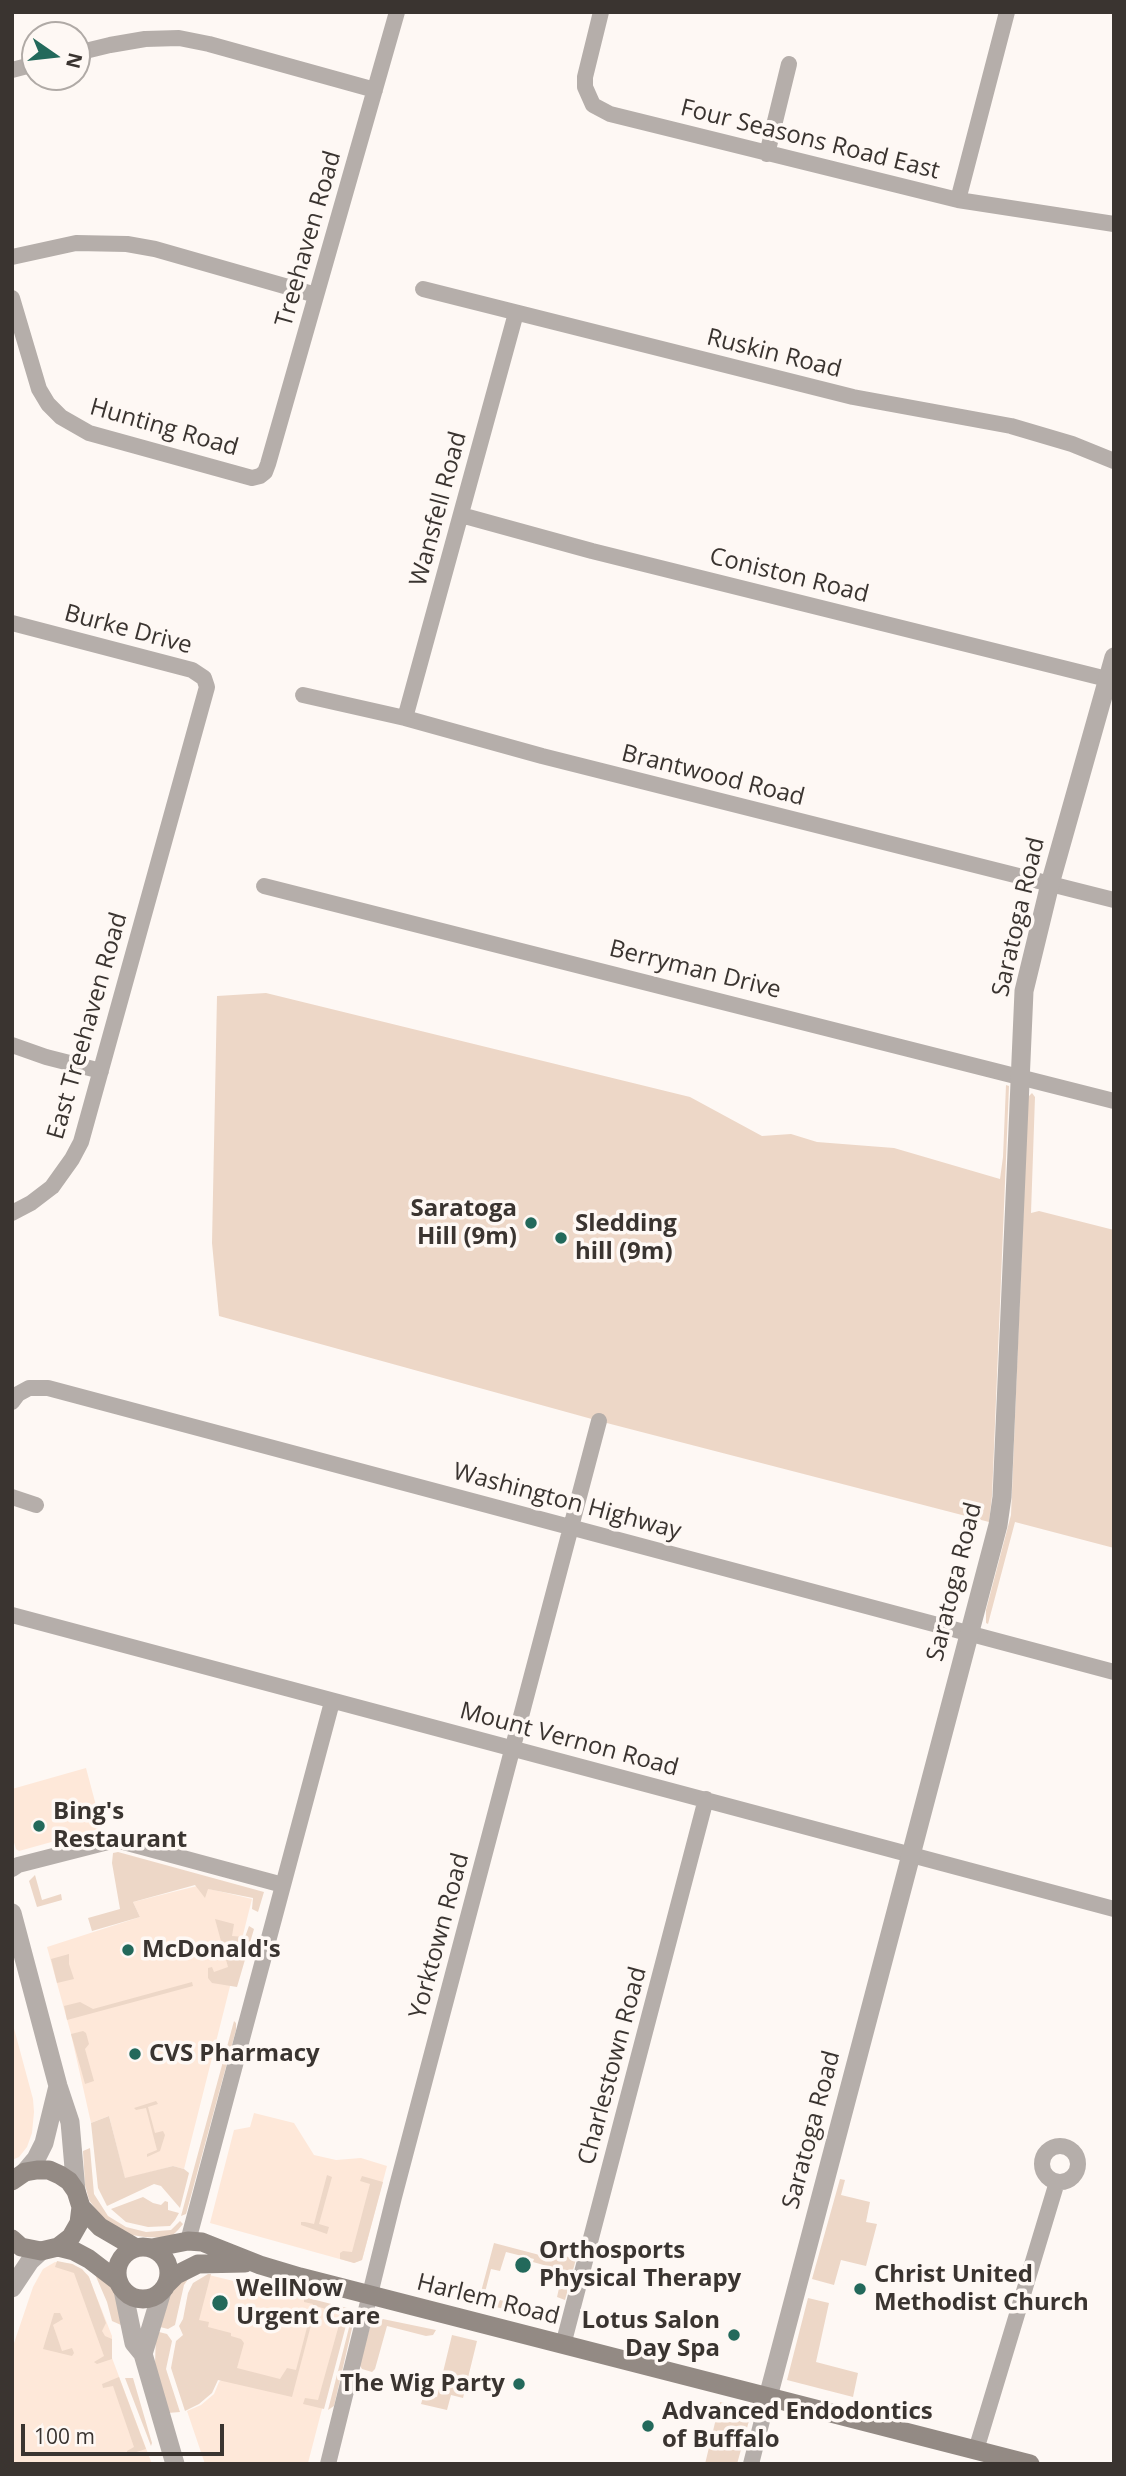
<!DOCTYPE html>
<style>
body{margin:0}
#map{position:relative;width:1126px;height:2476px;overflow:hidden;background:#fef8f4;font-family:"Open Sans",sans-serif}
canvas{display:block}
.frame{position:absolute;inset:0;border:14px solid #3a3430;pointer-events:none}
.north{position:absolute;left:21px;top:21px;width:70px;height:70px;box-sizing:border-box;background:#fef8f4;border:2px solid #b0aaa6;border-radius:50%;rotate:104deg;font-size:19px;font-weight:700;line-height:28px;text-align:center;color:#3a3430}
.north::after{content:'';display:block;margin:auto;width:24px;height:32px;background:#23695b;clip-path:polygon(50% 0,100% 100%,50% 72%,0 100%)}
.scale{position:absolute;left:21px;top:2424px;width:203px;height:32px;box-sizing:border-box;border:4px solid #3a3430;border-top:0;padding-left:9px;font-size:21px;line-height:24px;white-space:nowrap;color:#3a3430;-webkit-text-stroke:5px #fef8f4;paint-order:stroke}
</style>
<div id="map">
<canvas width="1126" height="2476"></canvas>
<div class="frame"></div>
<div class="north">N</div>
<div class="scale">100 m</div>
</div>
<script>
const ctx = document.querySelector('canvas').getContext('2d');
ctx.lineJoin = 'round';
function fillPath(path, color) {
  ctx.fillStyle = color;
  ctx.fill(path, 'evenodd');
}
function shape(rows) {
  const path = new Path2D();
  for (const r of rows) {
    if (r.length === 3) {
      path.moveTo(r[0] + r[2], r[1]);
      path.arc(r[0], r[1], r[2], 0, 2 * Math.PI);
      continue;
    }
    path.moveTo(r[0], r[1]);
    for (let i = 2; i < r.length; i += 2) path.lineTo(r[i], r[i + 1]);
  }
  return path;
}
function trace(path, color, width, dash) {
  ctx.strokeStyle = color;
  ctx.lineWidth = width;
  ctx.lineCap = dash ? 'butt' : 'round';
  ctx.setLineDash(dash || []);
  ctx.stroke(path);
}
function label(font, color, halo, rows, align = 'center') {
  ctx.font = font + ' "Open Sans",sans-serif';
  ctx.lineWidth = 7;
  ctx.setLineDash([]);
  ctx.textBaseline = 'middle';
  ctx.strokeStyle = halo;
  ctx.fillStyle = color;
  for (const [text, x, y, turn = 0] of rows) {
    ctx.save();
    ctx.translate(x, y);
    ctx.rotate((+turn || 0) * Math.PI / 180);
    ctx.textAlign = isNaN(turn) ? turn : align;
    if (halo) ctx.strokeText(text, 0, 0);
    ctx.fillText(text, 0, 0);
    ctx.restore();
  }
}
fillPath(shape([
 [86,1768,102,1828,19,1851,16,1849,12,1836,12,1789],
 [197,1886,252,1899,184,2169,173,2166,125,2179,109,2116,91,2123,71,2034,47,1947,140,1917,133,1902],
 [12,2021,33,2099,34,2112,32,2133,27,2147,19,2157,12,2160],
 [254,2113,294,2123,314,2155,336,2160,361,2158,387,2166,362,2260,354,2263,210,2223,234,2130,250,2127],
 [55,2262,73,2264,88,2275,112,2336,112,2358,152,2464,12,2464,12,2349,33,2287,43,2269],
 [209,2275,348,2309,308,2463,205,2464,187,2411,201,2405,214,2394,219,2382,233,2369,196,2329]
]), '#fee8d9');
fillPath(shape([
 [266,993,690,1097,762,1136,791,1134,817,1142,894,1148,1000,1179,1003,1157,1006,1085,1009,1086,992,1496,989,1522,599,1421,219,1316,212,1243,217,996],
 [1032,1093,1035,1097,1031,1213,1039,1211,1114,1230,1114,1548,1015,1522,988,1624,986,1623,986,1610,1011,1515,1028,1097],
 [118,1852,264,1892,258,1912,252,1909,253,1898,208,1889,205,1898,195,1885,133,1902,140,1917,92,1931,88,1918,120,1909,112,1863,113,1853],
 [35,1875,42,1900,61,1894,62,1900,37,1907,29,1881],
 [215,1919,234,1924,232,1936,245,1937,249,1926,254,1929,237,1987,212,1983,208,1978,208,1968,212,1967,214,1972,228,1967],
 [69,1954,69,1964,74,1979,57,1983,51,1959],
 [192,1982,193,1986,67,2020,64,2006,80,2002,93,2009],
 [234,2021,236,2023,236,2030,186,2214,181,2216],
 [83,2031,86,2033,89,2044,85,2049,94,2081,85,2084,71,2034],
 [156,2101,158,2104,148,2107,155,2133,163,2131,165,2135,160,2151,147,2157,147,2154,157,2150,146,2108,136,2110,134,2108],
 [109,2116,125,2178,173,2166,184,2169,189,2173,180,2208,161,2186,154,2184,107,2206,98,2188,91,2123],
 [90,2148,94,2194,108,2216,126,2227,146,2232,171,2230,180,2221,183,2224,178,2230,170,2238,145,2237,125,2234,104,2221,89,2200,85,2185,83,2151],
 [327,2175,332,2177,319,2224,329,2227,327,2234,301,2225,301,2222,305,2222,314,2224],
 [362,2176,383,2182,362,2260,354,2263,340,2259,340,2253,343,2251,352,2252,370,2184,360,2181],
 [840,2179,845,2180,841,2195,870,2202,866,2222,877,2224,866,2266,841,2260,834,2285,812,2279],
 [143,2197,153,2203,161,2205,165,2201,168,2202,168,2210,179,2213,175,2220,170,2226,148,2227,126,2222,111,2209],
 [494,2243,551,2258,553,2253,576,2259,565,2300,557,2297,560,2284,551,2281,554,2268,533,2262,534,2259,506,2252,500,2271,491,2269,482,2304,478,2303],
 [57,2261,72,2264,82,2269,89,2277,106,2323,102,2331,105,2336,112,2339,112,2359,97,2364,94,2362,104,2356,74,2273,55,2267],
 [94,2272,108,2280,115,2292,121,2325,112,2321,107,2302],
 [197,2274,189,2278,184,2285,175,2325,168,2329,160,2327,167,2301,174,2288,182,2280],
 [208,2274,211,2274,199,2320,209,2322,208,2327,231,2333,231,2336,241,2339,244,2343,237,2368,280,2379,287,2368,296,2370,313,2304,304,2302,304,2297,347,2308,349,2314,324,2409,303,2404,305,2398,318,2400,342,2314,316,2306,292,2397,218,2380,212,2393,199,2404,185,2411,171,2368,176,2341,183,2335,179,2326,183,2319,188,2293,193,2283],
 [247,2280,289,2290,288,2292,279,2297,245,2289],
 [808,2298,829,2303,816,2362,858,2373,853,2397,787,2380],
 [500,2300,560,2316,558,2323,496,2307],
 [356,2311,334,2406,328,2410,353,2312],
 [54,2313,60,2313,63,2319,53,2325,62,2351,72,2348,74,2353,72,2356,43,2349],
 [373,2317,436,2330,433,2335,426,2336,387,2326,375,2369,372,2372,362,2369,359,2364],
 [159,2332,167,2334,172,2341,166,2369,180,2412,168,2413,155,2364,156,2334],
 [452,2335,477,2341,463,2398,451,2395,447,2410,421,2404,424,2394,437,2397],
 [119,2377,146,2449,130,2454,127,2454,127,2451,134,2447,113,2386,103,2388,102,2384],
 [125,2378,133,2378,152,2443,151,2446],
 [720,2402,752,2410,737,2464,705,2464]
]), '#edd7c7');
trace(shape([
 [601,12,585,77,585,87,593,105,610,114,958,200,1114,224],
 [77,53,110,45,145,39,179,38,209,44,375,90],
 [12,70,35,64],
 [767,154,789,64],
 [958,200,1007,12],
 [12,257,76,243,127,244,155,249,316,295],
 [423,289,853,397,1011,426,1072,444,1114,461],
 [12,298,39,389,48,404,61,417,89,433,252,478,260,476,265,472,268,464,397,12],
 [461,515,592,551,1107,679],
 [12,623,192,670,204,678,207,687,81,1142,72,1159,52,1187,31,1203,12,1213],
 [303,695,405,718,542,756,1114,900],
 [405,718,516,313],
 [264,886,1114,1101],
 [12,1045,46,1057,101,1071],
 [12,1402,18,1394,29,1388,48,1388,1114,1672],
 [12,1497,36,1505],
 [12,1615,1114,1909],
 [12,1869,18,1865,116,1840,283,1885],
 [1060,2164,18],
 [188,2241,332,1702],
 [563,2345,706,1799],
 [976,2450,1057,2182],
 [328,2464,394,2197,599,1421],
 [751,2464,768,2397]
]), '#b5aeaa', 16);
trace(shape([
 [12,1913,58,2086,70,2122,76,2191],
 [25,2172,36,2159,44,2143,58,2086],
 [12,2288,30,2261,41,2251],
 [123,2290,134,2343,143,2354],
 [162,2291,143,2354,175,2464],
 [768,2397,998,1525,1002,1497,1024,991,1050,884,1114,657]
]), '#b5aeaa', 19);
trace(shape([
 [12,2181,25,2172,37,2170,49,2170,60,2175,69,2181,76,2191,81,2207,79,2223,71,2237,58,2247,41,2251,21,2247,12,2239],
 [81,2207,100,2227,136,2248],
 [58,2247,74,2251,89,2259,119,2282],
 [143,2273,26],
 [152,2248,188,2241,202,2242,260,2265,300,2277,1030,2464],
 [167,2284,176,2275,198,2264,245,2263]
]), '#938a84', 19);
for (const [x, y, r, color] of [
 [531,1223,7,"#23695b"],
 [561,1238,7,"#23695b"],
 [39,1826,7,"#23695b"],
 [128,1950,7,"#23695b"],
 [135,2054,7,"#23695b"],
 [523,2265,9,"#23695b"],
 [860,2289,7,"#23695b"],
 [220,2303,9,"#23695b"],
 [734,2335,7,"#23695b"],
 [519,2384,7,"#23695b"],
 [648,2426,7,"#23695b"]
]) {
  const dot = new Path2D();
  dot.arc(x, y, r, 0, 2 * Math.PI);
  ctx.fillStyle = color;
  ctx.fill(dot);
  trace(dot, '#fef8f4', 2.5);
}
label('24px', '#3a3430', '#fef8f4', [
 ["Four Seasons Road East",810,140,14],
 ["Treehaven Road",309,239,-74],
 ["Ruskin Road",774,354,14],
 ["Hunting Road",164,428,16],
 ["Wansfell Road",439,509,-75],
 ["Coniston Road",789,576,14],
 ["Burke Drive",128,630,15],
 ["Brantwood Road",713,776,14],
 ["Saratoga Road",1019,917,-77],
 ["Berryman Drive",695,970,14],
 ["East Treehaven Road",88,1026,-74],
 ["Washington Highway",567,1502,15],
 ["Saratoga Road",955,1582,-76],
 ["Mount Vernon Road",569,1740,15],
 ["Yorktown Road",440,1936,-75],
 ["Charlestown Road",613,2066,-75],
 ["Saratoga Road",812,2130,-75],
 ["Harlem Road",488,2300,14]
]);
label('bold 24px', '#3a3430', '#fef8f4', [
 ["Saratoga",517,1209,"right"],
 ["Hill (9m)",517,1237,"right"],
 ["Sledding",575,1224],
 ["hill (9m)",575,1252],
 ["Bing's",53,1812],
 ["Restaurant",53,1840],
 ["McDonald's",142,1950],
 ["CVS Pharmacy",149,2054],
 ["Orthosports",539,2251],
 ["Physical Therapy",539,2279],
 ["Christ United",874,2275],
 ["Methodist Church",874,2303],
 ["WellNow",236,2289],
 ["Urgent Care",236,2317],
 ["Lotus Salon",720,2321,"right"],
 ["Day Spa",720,2349,"right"],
 ["The Wig Party",505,2384,"right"],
 ["Advanced Endodontics",662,2412],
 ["of Buffalo",662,2440]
], 'left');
</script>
